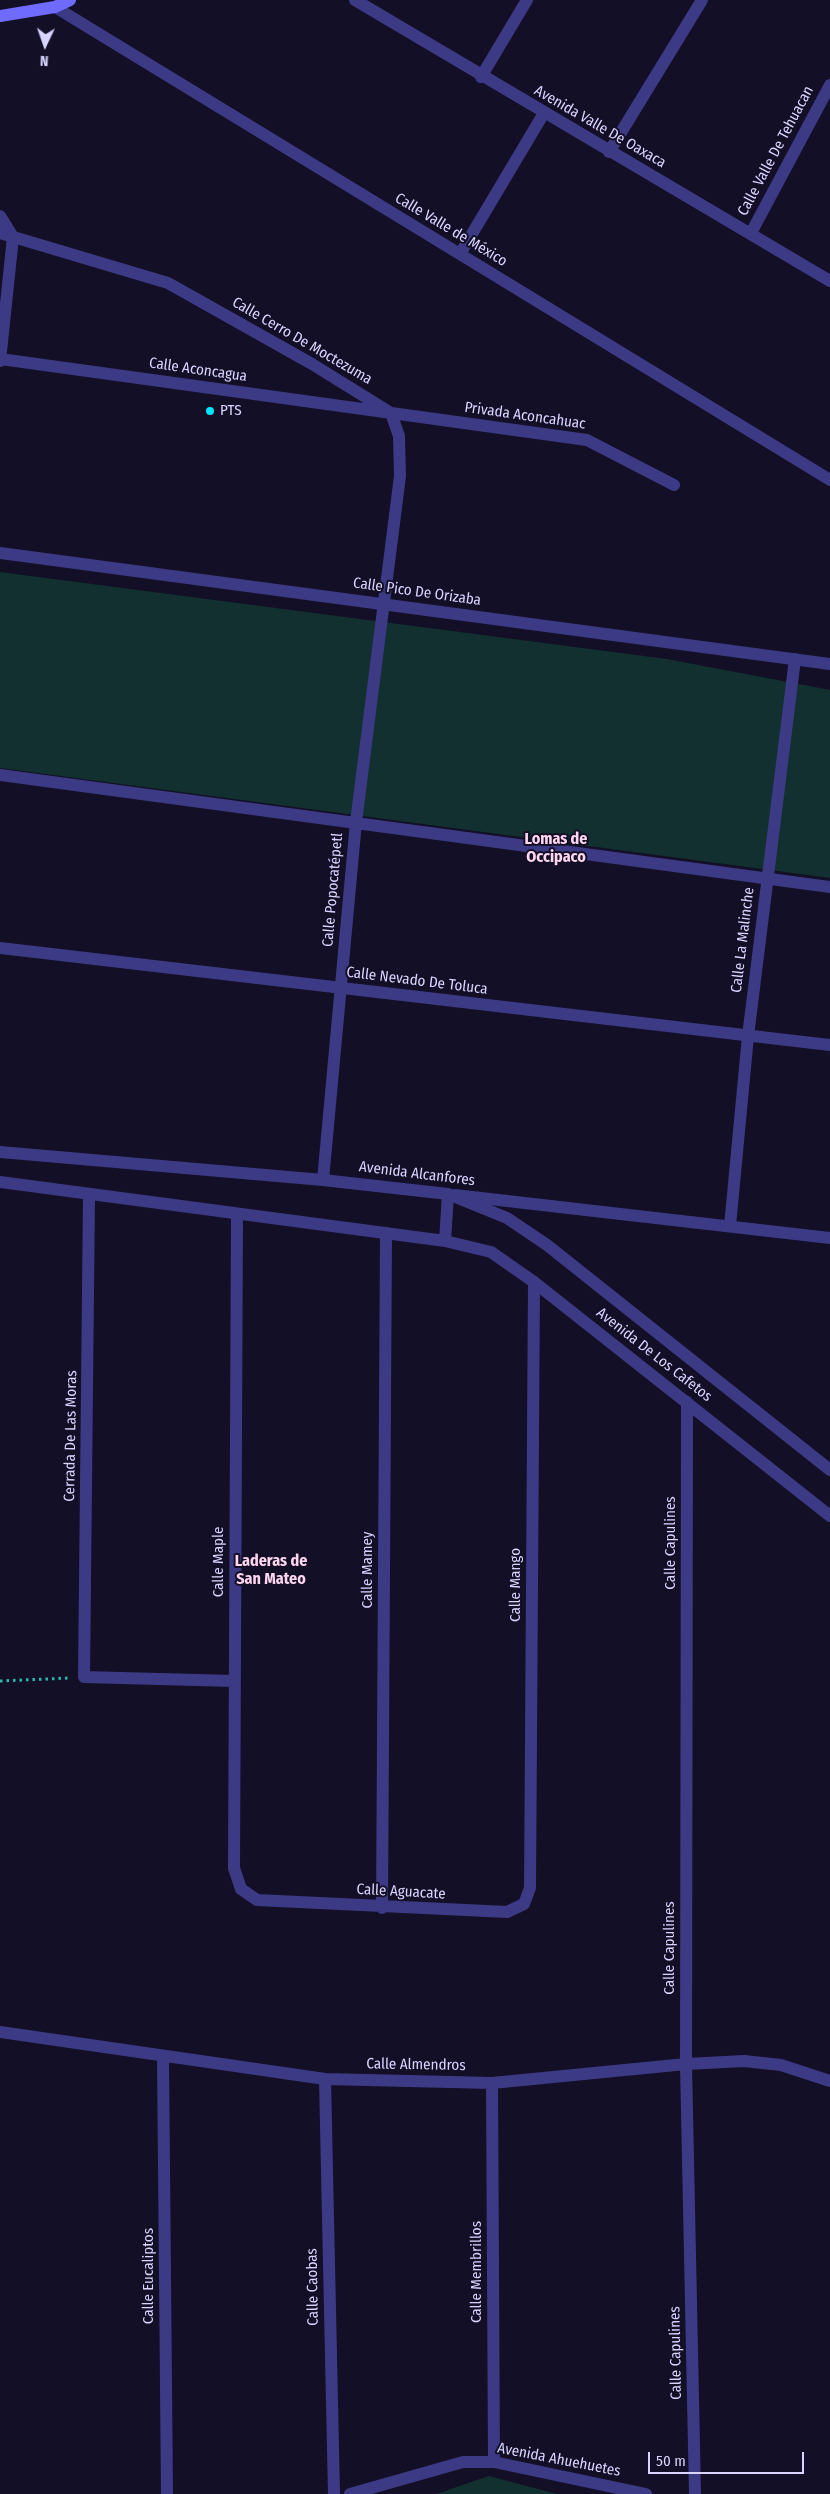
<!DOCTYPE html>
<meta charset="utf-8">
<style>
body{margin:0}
#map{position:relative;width:830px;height:2494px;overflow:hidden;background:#130f26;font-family:"Fira Sans Condensed",sans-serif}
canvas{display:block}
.north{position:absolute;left:20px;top:20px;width:50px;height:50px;-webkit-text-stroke:4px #130f26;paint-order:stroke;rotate:183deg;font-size:14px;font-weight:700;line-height:20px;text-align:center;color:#d9d4ff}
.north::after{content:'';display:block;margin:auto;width:18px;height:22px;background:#d9d4ff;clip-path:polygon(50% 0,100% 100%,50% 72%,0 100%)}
.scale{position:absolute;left:648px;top:2452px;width:156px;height:22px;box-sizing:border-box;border:2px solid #d9d4ff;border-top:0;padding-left:6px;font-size:15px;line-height:18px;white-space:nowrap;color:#d9d4ff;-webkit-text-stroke:4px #130f26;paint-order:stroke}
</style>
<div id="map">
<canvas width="830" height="2494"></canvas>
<div class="north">N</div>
<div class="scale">50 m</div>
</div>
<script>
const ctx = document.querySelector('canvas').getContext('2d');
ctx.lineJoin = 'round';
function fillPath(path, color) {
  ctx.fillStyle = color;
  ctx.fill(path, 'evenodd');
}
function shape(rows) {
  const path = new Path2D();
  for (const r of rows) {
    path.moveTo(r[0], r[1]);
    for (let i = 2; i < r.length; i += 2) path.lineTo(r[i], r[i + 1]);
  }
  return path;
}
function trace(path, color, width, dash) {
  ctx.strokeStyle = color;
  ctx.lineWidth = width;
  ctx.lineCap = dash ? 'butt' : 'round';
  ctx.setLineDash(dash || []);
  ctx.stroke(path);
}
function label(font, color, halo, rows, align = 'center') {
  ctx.font = font + ' "Fira Sans Condensed",sans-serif';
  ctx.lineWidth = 4;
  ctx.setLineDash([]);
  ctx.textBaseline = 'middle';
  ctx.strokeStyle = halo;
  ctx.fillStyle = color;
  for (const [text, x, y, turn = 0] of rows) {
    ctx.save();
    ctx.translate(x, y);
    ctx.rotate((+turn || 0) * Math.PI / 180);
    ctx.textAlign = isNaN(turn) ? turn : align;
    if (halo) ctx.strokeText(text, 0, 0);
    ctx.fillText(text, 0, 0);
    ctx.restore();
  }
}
fillPath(shape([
 [0,572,667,659,830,690,830,878,0,768],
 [489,2476,557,2494,436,2494]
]), '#12302f');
trace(shape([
 [0,1681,69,1678]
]), '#2fb8b0', 3, [2.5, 4]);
trace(shape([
 [55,7,830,480],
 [481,77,527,0],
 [609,152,702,0],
 [0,216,13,237,0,361],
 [0,233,168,283,312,364,391,413,399,436,400,476,356,822,323,1180],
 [751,233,830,85],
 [460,254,544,113],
 [0,359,587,440,674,485],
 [0,553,830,664],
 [0,775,830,887],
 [0,948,830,1045],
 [89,1195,84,1677,234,1681],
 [455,1195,830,1238],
 [237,1215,234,1868,241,1889,257,1900,507,1912,524,1904,530,1888,534,1282],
 [730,1226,748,1036,795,659],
 [687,1402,686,2064,695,2494],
 [382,1908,386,1233],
 [0,2032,325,2079,492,2083,686,2064,744,2061,781,2065,830,2081],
 [163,2057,167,2494],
 [325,2079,334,2494],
 [492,2083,494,2462]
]), '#3d3a85', 12);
trace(shape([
 [355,0,830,281],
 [0,1152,323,1180,448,1194,507,1218,547,1245,830,1470],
 [0,1182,445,1241,491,1252,534,1282,830,1516],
 [445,1241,448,1194],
 [350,2494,463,2462,494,2462,646,2494]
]), '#3d3a85', 12);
trace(shape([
 [0,16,55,7,70,0]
]), '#6f6bff', 12);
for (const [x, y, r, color] of [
 [210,411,5,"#00e5ff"]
]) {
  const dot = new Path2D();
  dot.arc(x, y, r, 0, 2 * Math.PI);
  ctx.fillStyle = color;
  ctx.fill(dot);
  trace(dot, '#130f26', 2);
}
label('15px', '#d9d4ff', '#130f26', [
 ["Avenida Valle De Oaxaca",600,127,30],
 ["Calle Valle De Tehuacan",776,151,-62],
 ["Calle Valle de México",451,230,31],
 ["Calle Cerro De Moctezuma",302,341,30],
 ["Calle Aconcagua",198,370,8],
 ["Privada Aconcahuac",525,416,8],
 ["Calle Pico De Orizaba",417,592,8],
 ["Calle Popocatépetl",333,890,-85],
 ["Calle La Malinche",743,940,-83],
 ["Calle Nevado De Toluca",417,981,7],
 ["Avenida Alcanfores",417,1174,7],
 ["Avenida De Los Cafetos",654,1355,38],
 ["Cerrada De Las Moras",71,1436,-89],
 ["Calle Capulines",671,1543,-90],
 ["Calle Maple",219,1562,-90],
 ["Calle Mamey",368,1570,-90],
 ["Calle Mango",516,1585,-90],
 ["Calle Aguacate",401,1892,3],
 ["Calle Capulines",670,1948,-90],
 ["Calle Almendros",416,2065,1],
 ["Calle Membrillos",477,2272,-90],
 ["Calle Eucaliptos",149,2276,-90],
 ["Calle Caobas",313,2287,-91],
 ["Calle Capulines",676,2353,-91],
 ["Avenida Ahuehuetes",559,2460,11]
]);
label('15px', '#d9d4ff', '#130f26', [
 ["PTS",220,411]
], 'left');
label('bold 16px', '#ffd6f0', '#130f26', [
 ["Lomas de",556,840],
 ["Occipaco",556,858],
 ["Laderas de",271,1562],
 ["San Mateo",271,1580]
]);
</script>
